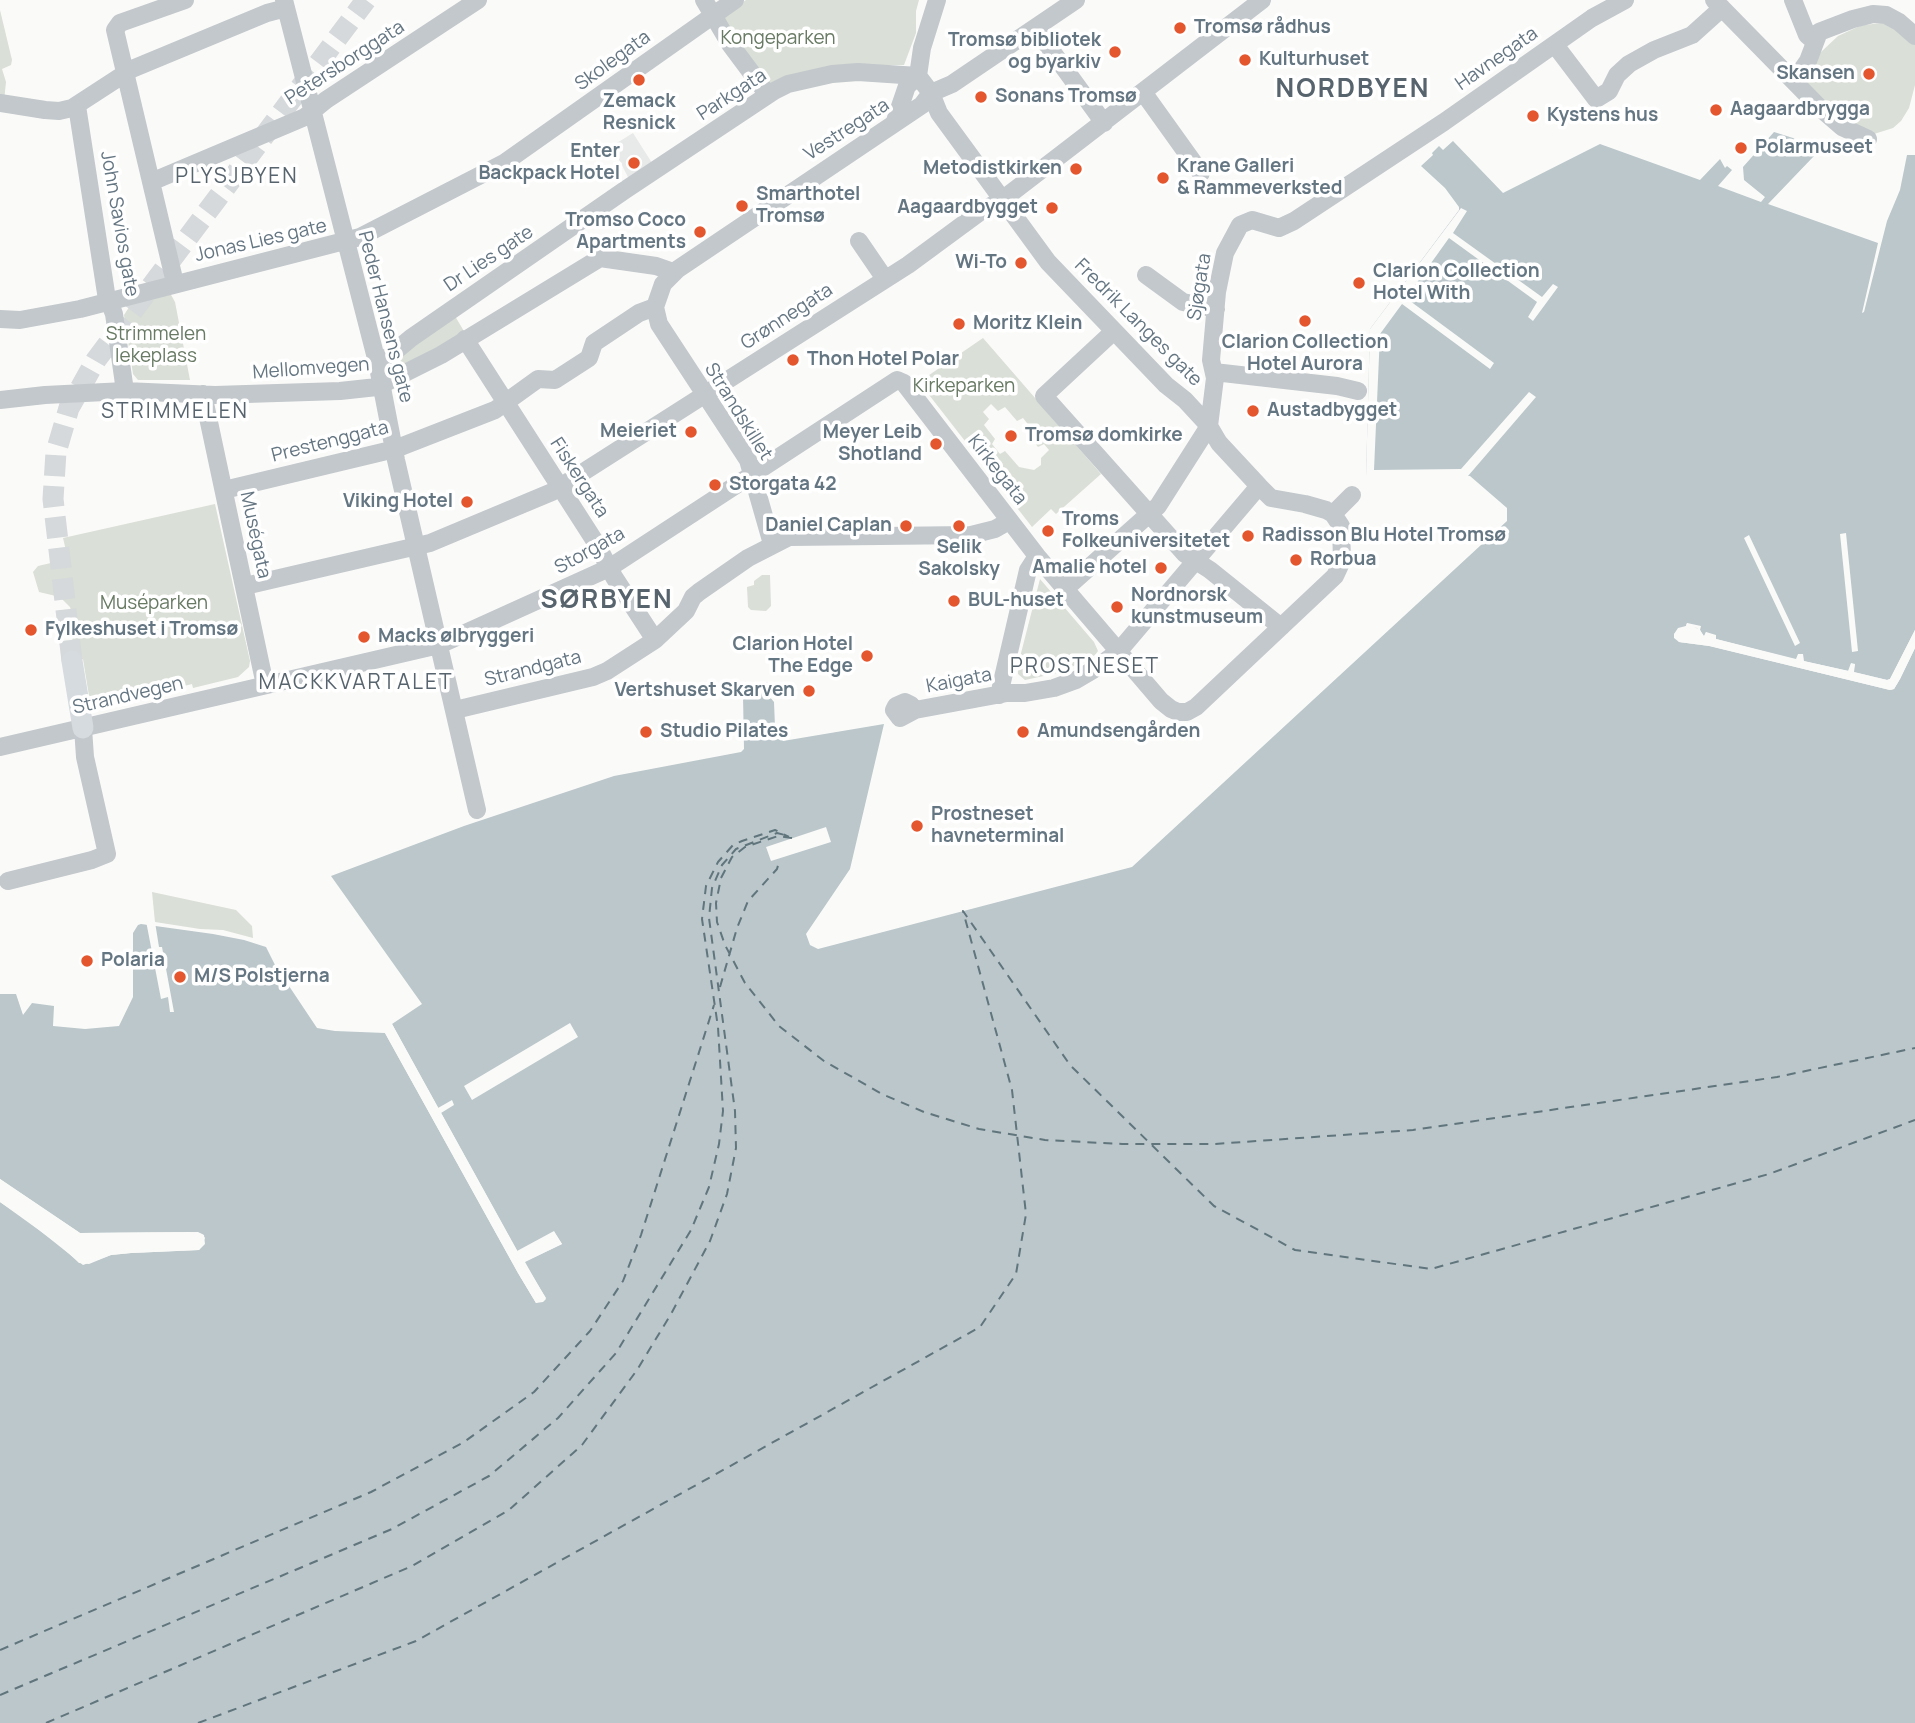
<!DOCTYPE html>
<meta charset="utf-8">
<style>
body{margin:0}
canvas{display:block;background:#fafaf8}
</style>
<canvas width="1915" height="1723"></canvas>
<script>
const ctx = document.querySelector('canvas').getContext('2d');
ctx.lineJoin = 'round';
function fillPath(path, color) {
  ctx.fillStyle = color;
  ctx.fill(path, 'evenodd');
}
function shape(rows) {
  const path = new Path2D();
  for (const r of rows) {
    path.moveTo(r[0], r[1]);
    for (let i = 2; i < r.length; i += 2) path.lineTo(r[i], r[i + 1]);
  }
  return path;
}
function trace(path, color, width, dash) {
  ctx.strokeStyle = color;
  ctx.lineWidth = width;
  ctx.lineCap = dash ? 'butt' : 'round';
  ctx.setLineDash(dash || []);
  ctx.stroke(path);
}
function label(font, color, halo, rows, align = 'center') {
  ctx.font = font + ' Manrope,sans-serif';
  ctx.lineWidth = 7;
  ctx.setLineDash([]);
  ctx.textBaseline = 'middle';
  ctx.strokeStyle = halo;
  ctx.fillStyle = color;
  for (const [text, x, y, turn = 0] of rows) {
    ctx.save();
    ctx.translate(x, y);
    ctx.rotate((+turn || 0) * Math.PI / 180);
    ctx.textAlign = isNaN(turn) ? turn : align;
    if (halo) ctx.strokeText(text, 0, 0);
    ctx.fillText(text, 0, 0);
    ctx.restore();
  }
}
fillPath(shape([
 [633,133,654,166,631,183,612,146]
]), '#e8e9e9');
fillPath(shape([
 [746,0,919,0,916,11,916,33,904,65,872,65,776,86,763,82,723,16],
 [0,10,12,60,11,65,2,69,6,82,4,101,0,100],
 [1885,23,1915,43,1915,85,1909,108,1901,121,1893,128,1874,134,1859,131,1805,87,1805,77,1821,52,1838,36,1862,25],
 [170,293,175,302,190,380,138,380,133,374,124,315,133,301],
 [455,316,465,333,388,376,385,366],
 [983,338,1101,474,1056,514,1051,509,1032,527,919,382],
 [991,404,998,411,1005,407,1017,421,1023,418,1031,428,1027,433,1038,447,1044,444,1049,450,1041,458,1041,465,1034,470,1019,467,1005,451,1000,454,992,444,995,439,984,425,989,419,983,412],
 [215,504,250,661,249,667,238,677,193,688,192,684,176,688,174,692,137,701,109,705,90,702,83,659,62,661,61,655,72,641,75,630,74,620,70,607,60,597,39,592,33,572,38,566,68,559,63,538],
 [762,575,770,575,771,606,766,611,751,610,748,607,747,587,754,585,754,581],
 [1040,579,1094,642,1098,651,1095,655,1062,672,1025,680,1018,674,1018,665],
 [152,892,236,910,252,926,253,938,223,930,200,929,155,922]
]), '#dadfd7');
fillPath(shape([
 [1774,132,1793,138,1806,146,1814,156,1768,204,1878,243,1862,313,1864,312,1887,221,1900,190,1907,155,1915,155,1915,630,1890,679,1887,680,1853,672,1855,664,1851,664,1849,671,1803,661,1803,655,1797,660,1716,639,1706,632,1704,637,1700,630,1687,623,1686,626,1674,634,1679,642,1709,646,1890,690,1894,689,1900,679,1915,648,1915,1723,0,1723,0,1202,61,1246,79,1263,89,1264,111,1255,131,1253,199,1250,205,1238,202,1234,191,1232,80,1233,0,1179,0,994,16,994,23,1015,32,1003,54,1006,53,1026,85,1029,119,1026,133,997,133,933,138,925,141,924,213,934,244,940,266,947,275,965,317,1028,335,1031,385,1033,518,1273,536,1303,546,1298,524,1262,562,1244,554,1232,518,1252,392,1024,422,1004,331,876,464,826,614,776,741,752,744,749,743,695,757,696,758,682,769,682,769,696,774,702,775,727,783,741,884,724,850,869,806,934,810,945,818,949,1132,867,1507,521,1507,508,1470,476,1366,476,1370,329,1459,210,1459,207,1445,188,1421,166,1433,155,1432,153,1439,146,1443,150,1453,141,1503,193,1600,144,1700,180,1720,159,1725,168,1727,166,1732,170,1718,186,1761,202,1765,197,1744,180,1743,167]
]), '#bbc7cb');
fillPath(shape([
 [1461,208,1467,211,1453,233,1542,297,1553,284,1558,287,1533,321,1528,317,1537,302,1449,238,1406,298,1494,363,1490,369,1402,304,1380,334,1374,470,1461,469,1529,392,1536,397,1468,476,1366,476,1370,329],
 [1846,533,1858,651,1852,652,1840,534],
 [1749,535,1800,643,1795,646,1744,538],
 [1687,623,1701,626,1700,630,1704,636,1706,632,1716,635,1716,639,1796,659,1798,654,1803,654,1804,661,1848,671,1851,663,1855,664,1854,672,1887,680,1890,679,1915,630,1915,637,1893,680,1887,684,1715,642,1712,637,1708,636,1703,640,1697,628,1690,627,1677,635,1680,638,1710,643,1890,686,1897,677,1912,647,1915,645,1915,648,1900,679,1894,689,1890,690,1710,646,1679,642,1674,638,1674,634,1678,628,1686,626],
 [826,827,831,842,771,861,766,847],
 [146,921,155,922,159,947,162,947,174,1012,170,1012,168,997,161,999],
 [570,1023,578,1037,472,1100,464,1086],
 [392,1024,438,1108,452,1100,454,1105,441,1113,517,1251,554,1231,562,1244,525,1262,546,1299,543,1302,536,1303,518,1273,385,1033,387,1030,538,1299,542,1298,521,1261,557,1243,553,1236,519,1255,515,1254,389,1027],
 [0,1179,80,1233,198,1232,204,1235,205,1244,199,1250,131,1253,111,1255,83,1265,24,1218,0,1202,0,1199,26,1215,84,1261,111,1252,130,1249,198,1247,201,1239,192,1236,79,1236,0,1183]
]), '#fafaf8');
trace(shape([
 [792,838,778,836,745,847,732,857,721,878,716,903,717,922,725,945,745,983,779,1026,824,1061,882,1094,924,1112,979,1129,1045,1140,1122,1144,1215,1144,1413,1130,1777,1077,1915,1048],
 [720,987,737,928,748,901,777,869,779,862],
 [0,1650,371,1492,464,1442,534,1392,590,1331,623,1281,641,1235,714,1005],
 [0,1695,392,1529,489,1476,558,1418,616,1353,691,1230,709,1187,719,1144,723,1111,718,1027,702,919,706,886,718,862,733,845,742,841,775,830,789,837],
 [46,1723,412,1566,509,1510,582,1445,637,1370,671,1314,710,1241,727,1194,736,1148,735,1111,709,918,712,888,722,865,736,849,777,833,785,835],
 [198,1723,416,1641,980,1327,1016,1274,1026,1214,1012,1090,963,911,1070,1065,1214,1206,1295,1250,1431,1269,1769,1174,1915,1120]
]), '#60757c', 2, [9, 7]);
trace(shape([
 [72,661,53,499,56,452,69,408,96,360,366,0]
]), '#d5d9db', 21, [21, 10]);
trace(shape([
 [284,0,377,362,396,460,477,810],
 [704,0,730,44,768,95],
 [1714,0,1820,108,1842,127,1868,139],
 [1793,0,1807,35,1815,42],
 [1035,28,1104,123],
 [1555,45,1596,99,1609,91,1617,75,1629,64,1654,50,1692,35,1722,8],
 [918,76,922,48,937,0],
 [1794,81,1808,61,1819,32,1853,19,1873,14,1886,15,1899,22,1915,36],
 [1143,92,1201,173],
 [0,103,45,110,59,111,72,108,132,69,267,13,286,8],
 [77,106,106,293,114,314,125,391],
 [894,124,907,86,918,76],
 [151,182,305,117,326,100,478,0],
 [859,241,885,279],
 [1146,275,1183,302,1216,309],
 [175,283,115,30,120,23,185,0],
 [0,319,20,320,80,309,360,237,504,163,735,0],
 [1114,331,1044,396,1185,554,1210,570,1281,627],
 [465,339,596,543,614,577,655,640],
 [377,362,387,358,411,338,625,190,774,91,788,84,832,74,858,72,918,76],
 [1214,372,1337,386,1358,391],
 [203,394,265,685],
 [0,400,45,395,125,391,215,395,340,391,377,387,441,355,600,258,656,266,673,272],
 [224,490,395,449,495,410,538,379,555,380,589,358,594,343,639,313,655,307],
 [1333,514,1352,495],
 [772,544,748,460,659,324,655,307,663,284,678,269,922,105,931,93,952,84,1076,0],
 [245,586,430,543,552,492,908,265,980,212,1002,200,1262,0],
 [1065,589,1158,506,1209,426,1215,378,1211,360,1217,292,1225,253,1240,225,1252,220,1279,228,1294,221,1444,122,1592,18,1625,0],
 [999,695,1028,570,1037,556],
 [455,710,593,677,607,671,655,640,686,611,693,597,699,592,748,558,789,537,971,535,995,529,1009,521],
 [915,710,911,705,905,702,896,706,894,710,900,718,915,710,1007,693,1025,693,1054,688,1076,680,1093,670,1118,652,1259,486],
 [0,747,439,645,609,568,897,380,904,383,1037,556,1161,701,1171,709,1178,712,1187,712,1196,707,1335,576,1342,561,1341,526,1333,514,1326,510,1305,504,1271,498,1259,486,1219,443,1209,426,1185,400,1166,385,1048,262,939,113,931,93,918,76],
 [8,881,92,860,107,854,85,757,83,728]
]), '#c3c8cc', 18);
trace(shape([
 [72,661,83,728]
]), '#d6dbdf', 21);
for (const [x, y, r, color] of [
 [1180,28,7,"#e4572e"],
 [1115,52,7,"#e4572e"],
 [1245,60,7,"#e4572e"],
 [1869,74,7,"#e4572e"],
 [639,80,7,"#e4572e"],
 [981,97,7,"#e4572e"],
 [1716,110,7,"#e4572e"],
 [1533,116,7,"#e4572e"],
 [1741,148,7,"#e4572e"],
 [634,163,7,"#e4572e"],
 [1076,169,7,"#e4572e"],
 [1163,178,7,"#e4572e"],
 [742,206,7,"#e4572e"],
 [1052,208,7,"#e4572e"],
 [700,232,7,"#e4572e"],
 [1021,263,7,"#e4572e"],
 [1359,283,7,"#e4572e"],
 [1305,321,7,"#e4572e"],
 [959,324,7,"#e4572e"],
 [793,360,7,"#e4572e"],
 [1253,411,7,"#e4572e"],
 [691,432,7,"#e4572e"],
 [1011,436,7,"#e4572e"],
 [936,444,7,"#e4572e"],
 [715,485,7,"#e4572e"],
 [467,502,7,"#e4572e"],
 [906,526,7,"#e4572e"],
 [959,526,7,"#e4572e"],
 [1048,531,7,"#e4572e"],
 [1248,536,7,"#e4572e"],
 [1296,560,7,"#e4572e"],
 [1161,568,7,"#e4572e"],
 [954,601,7,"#e4572e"],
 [1117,607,7,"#e4572e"],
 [31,630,7,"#e4572e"],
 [364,637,7,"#e4572e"],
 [867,656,7,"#e4572e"],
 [809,691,7,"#e4572e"],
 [646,732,7,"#e4572e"],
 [1023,732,7,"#e4572e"],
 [917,826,7,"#e4572e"],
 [87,961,7,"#e4572e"],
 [180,977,7,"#e4572e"]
]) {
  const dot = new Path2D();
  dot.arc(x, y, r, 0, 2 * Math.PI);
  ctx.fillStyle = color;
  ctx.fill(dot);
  trace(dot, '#fff', 2.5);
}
label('bold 19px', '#657683', '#fff', [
 ["Tromsø rådhus",1194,28],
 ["Tromsø bibliotek",1101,41,"right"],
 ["og byarkiv",1101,63,"right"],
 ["Kulturhuset",1259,60],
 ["Skansen",1855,74,"right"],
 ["Sonans Tromsø",995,97],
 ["Zemack",639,102,"center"],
 ["Resnick",639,124,"center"],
 ["Aagaardbrygga",1730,110],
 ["Kystens hus",1547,116],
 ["Polarmuseet",1755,148],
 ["Enter",620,152,"right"],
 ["Backpack Hotel",620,174,"right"],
 ["Krane Galleri",1177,167],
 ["& Rammeverksted",1177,189],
 ["Metodistkirken",1062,169,"right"],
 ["Smarthotel",756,195],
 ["Tromsø",756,217],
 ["Aagaardbygget",1038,208,"right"],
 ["Tromso Coco",686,221,"right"],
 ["Apartments",686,243,"right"],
 ["Wi-To",1007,263,"right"],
 ["Clarion Collection",1373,272],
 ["Hotel With",1373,294],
 ["Moritz Klein",973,324],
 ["Clarion Collection",1305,343,"center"],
 ["Hotel Aurora",1305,365,"center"],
 ["Thon Hotel Polar",807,360],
 ["Austadbygget",1267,411],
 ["Meieriet",677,432,"right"],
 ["Meyer Leib",922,433,"right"],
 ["Shotland",922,455,"right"],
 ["Tromsø domkirke",1025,436],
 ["Storgata 42",729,485],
 ["Viking Hotel",453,502,"right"],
 ["Troms",1062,520],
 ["Folkeuniversitetet",1062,542],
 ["Daniel Caplan",892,526,"right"],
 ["Radisson Blu Hotel Tromsø",1262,536],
 ["Selik",959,548,"center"],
 ["Sakolsky",959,570,"center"],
 ["Rorbua",1310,560],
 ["Amalie hotel",1147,568,"right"],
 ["Nordnorsk",1131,596],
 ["kunstmuseum",1131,618],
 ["BUL-huset",968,601],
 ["Fylkeshuset i Tromsø",45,630],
 ["Macks ølbryggeri",378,637],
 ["Clarion Hotel",853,645,"right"],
 ["The Edge",853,667,"right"],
 ["Vertshuset Skarven",795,691,"right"],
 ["Studio Pilates",660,732],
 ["Amundsengården",1037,732],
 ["Prostneset",931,815],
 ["havneterminal",931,837],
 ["Polaria",101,961],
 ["M/S Polstjerna",194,977]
], 'left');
label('19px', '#687a64', '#fff', [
 ["Kongeparken",778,39],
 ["Strimmelen",156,335],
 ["lekeplass",156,357],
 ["Kirkeparken",964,387],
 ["Muséparken",154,604]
]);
label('19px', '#657683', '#fff', [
 ["Havnegata",1497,59,-35],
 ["Skolegata",613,61,-36],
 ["Petersborggata",345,63,-33],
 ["Parkgata",732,95,-33],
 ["Vestregata",847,130,-33],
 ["John Savios gate",119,224,80],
 ["Jonas Lies gate",261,241,-13],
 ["Dr Lies gate",489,259,-34],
 ["Sjøgata",1200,287,-81],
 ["Peder Hansens gate",385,317,76],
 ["Grønnegata",787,317,-33],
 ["Fredrik Langes gate",1138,323,45],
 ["Mellomvegen",311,369,-4],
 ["Strandskillet",738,412,58],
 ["Prestenggata",330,442,-14],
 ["Kirkegata",997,470,52],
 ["Fiskergata",579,478,57],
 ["Muségata",255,535,78],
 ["Storgata",590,551,-29],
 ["Strandgata",533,669,-14],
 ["Kaigata",959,681,-11],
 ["Strandvegen",128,696,-13]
]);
ctx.letterSpacing = '2px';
label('21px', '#57646e', '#fff', [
 ["PLYSJBYEN",237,177],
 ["STRIMMELEN",175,412],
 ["PROSTNESET",1085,667],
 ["MACKKVARTALET",356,683]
]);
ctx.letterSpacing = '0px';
ctx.letterSpacing = '2px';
label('bold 26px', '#57646e', '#fff', [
 ["NORDBYEN",1353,90],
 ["SØRBYEN",607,601]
]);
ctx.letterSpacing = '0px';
</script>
